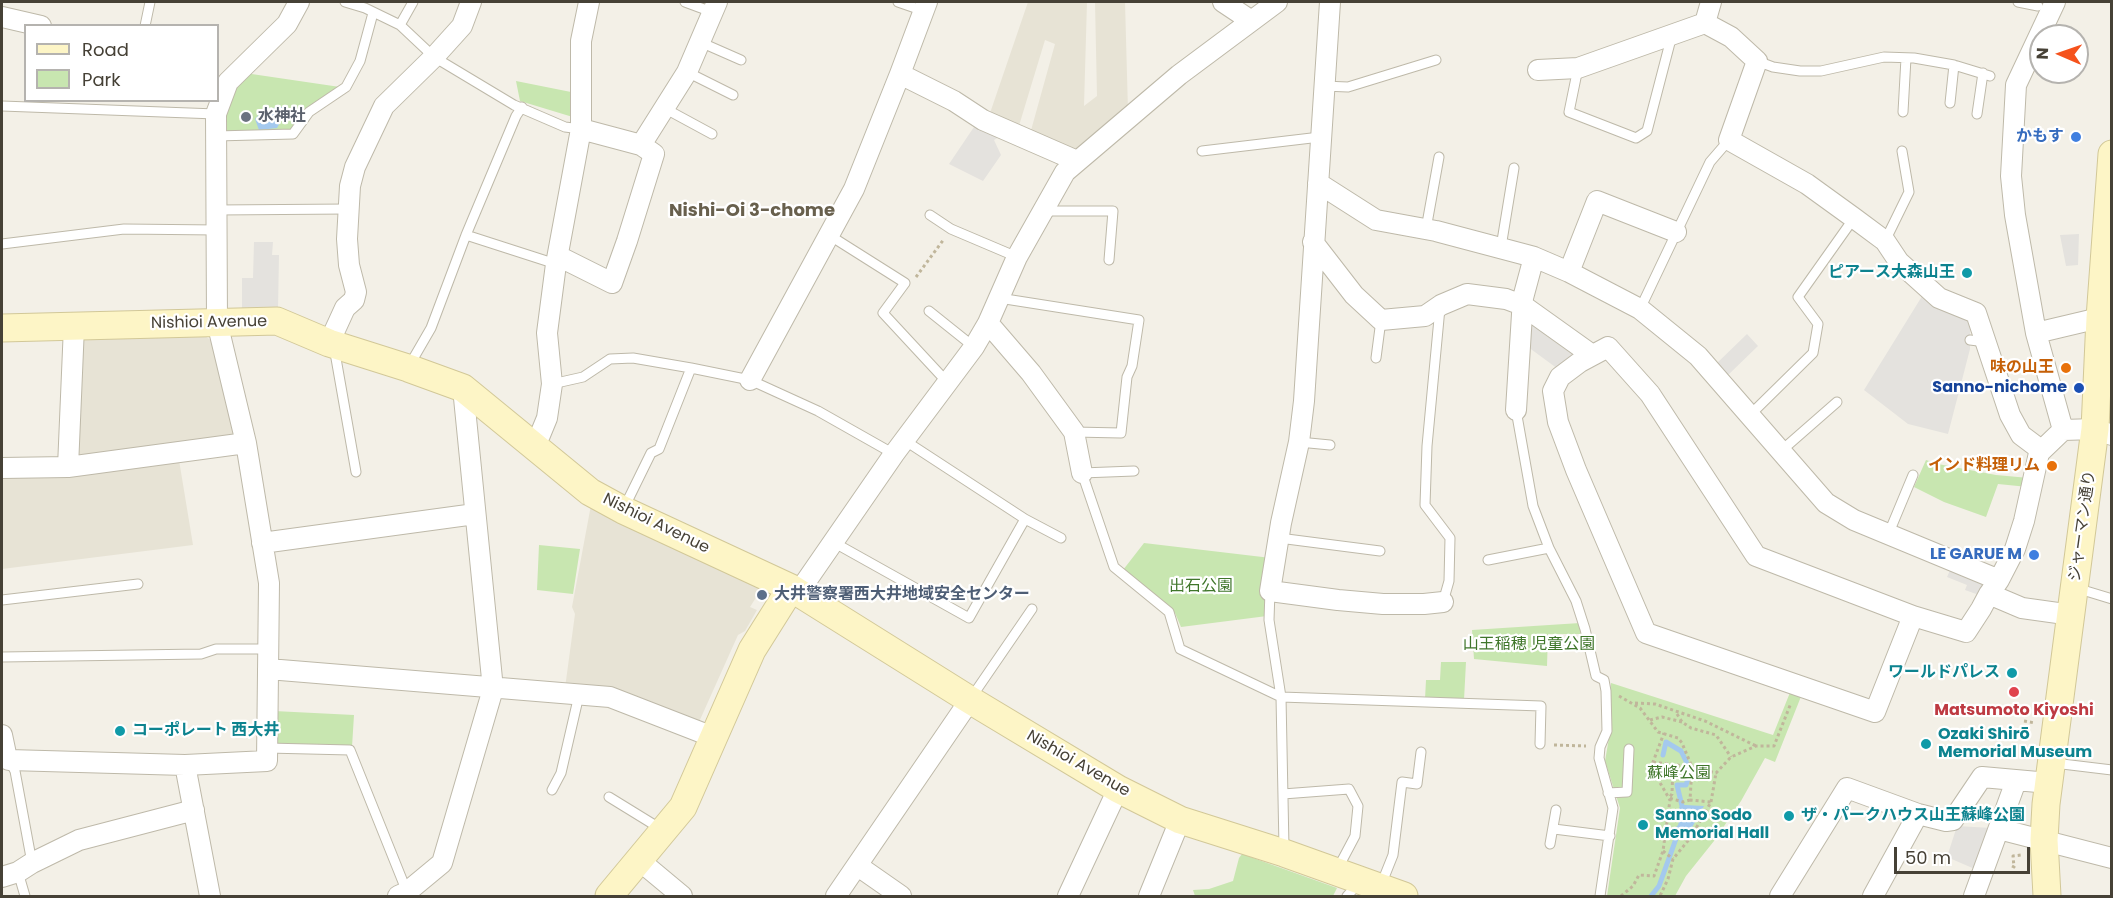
<!DOCTYPE html>
<meta charset="utf-8">
<style>
body{margin:0}
#map{position:relative;width:2113px;height:898px;overflow:hidden;background:#f3f0e7;font-family:Poppins,sans-serif}
canvas{display:block}
.frame{position:absolute;inset:0;border:3px solid #464136;pointer-events:none}
.legend{position:absolute;left:24px;top:24px;width:195px;height:78px;box-sizing:border-box;background:#fff;border:2px solid #b5b3af;margin:0;padding:8px 10px;list-style:none;font-size:18px;color:#464136}
.legend li{display:flex;align-items:center;gap:12px;height:30px}
.legend b{width:30px;border:2px solid #b5b3af}
.north{position:absolute;left:2029px;top:24px;width:60px;height:60px;box-sizing:border-box;background:#fff;border:2px solid #b5b3af;border-radius:50%;rotate:272deg;font-size:16px;font-weight:700;line-height:24px;text-align:center;color:#464136}
.north::after{content:'';display:block;margin:auto;width:21px;height:27px;background:#f5521c;clip-path:polygon(50% 0,100% 100%,50% 72%,0 100%)}
.scale{position:absolute;left:1894px;top:847px;width:136px;height:27px;box-sizing:border-box;border:3px solid #464136;border-top:0;padding-left:8px;font-size:18px;line-height:21px;white-space:nowrap;color:#464136;-webkit-text-stroke:4px #fff;paint-order:stroke}
</style>
<div id="map">
<canvas width="2113" height="898"></canvas>
<div class="frame"></div>
<ul class="legend">
<li><b style="height:8px;background:#fdf5c6"></b>Road</li>
<li><b style="height:16px;background:#c8e6b0"></b>Park</li>
</ul>
<div class="north">N</div>
<div class="scale">50 m</div>
</div>
<script>
const ctx = document.querySelector('canvas').getContext('2d');
ctx.lineJoin = 'round';
function fillPath(path, color) {
  ctx.fillStyle = color;
  ctx.fill(path, 'evenodd');
}
function shape(rows) {
  const path = new Path2D();
  for (const r of rows) {
    path.moveTo(r[0], r[1]);
    for (let i = 2; i < r.length; i += 2) path.lineTo(r[i], r[i + 1]);
  }
  return path;
}
function trace(path, color, width, dash) {
  ctx.strokeStyle = color;
  ctx.lineWidth = width;
  ctx.lineCap = dash ? 'butt' : 'round';
  ctx.setLineDash(dash || []);
  ctx.stroke(path);
}
function label(font, color, halo, rows, align = 'center') {
  ctx.font = font + ' Poppins,"Noto Sans JP",sans-serif';
  ctx.lineWidth = 4.5;
  ctx.setLineDash([]);
  ctx.textBaseline = 'middle';
  ctx.strokeStyle = halo;
  ctx.fillStyle = color;
  for (const [text, x, y, turn = 0] of rows) {
    ctx.save();
    ctx.translate(x, y);
    ctx.rotate((+turn || 0) * Math.PI / 180);
    ctx.textAlign = isNaN(turn) ? turn : align;
    if (halo) ctx.strokeText(text, 0, 0);
    ctx.fillText(text, 0, 0);
    ctx.restore();
  }
}
fillPath(shape([
 [1028,2,1087,2,1084,106,1097,96,1095,2,1125,2,1128,111,1074,156,1030,134,1055,44,1045,40,1018,129,989,116],
 [83,335,203,335,214,342,237,435,77,461,77,342],
 [179,460,193,545,2,569,2,474],
 [591,505,764,585,750,607,757,610,745,631,738,635,699,722,565,688,575,614,572,607]
]), '#e7e3d5');
fillPath(shape([
 [238,72,340,87,294,131,216,136],
 [516,81,576,93,576,118,520,101],
 [1926,460,1938,464,1996,475,2029,478,2028,487,1998,484,1986,517,1944,502,1914,487],
 [1144,543,1271,558,1267,616,1181,627,1175,613,1123,570],
 [539,545,580,549,573,594,537,590],
 [1580,623,1581,634,1548,634,1547,666,1474,659,1472,630],
 [1441,662,1466,662,1464,700,1425,699,1426,680,1440,680],
 [1611,683,1773,735,1791,690,1802,694,1775,762,1765,758,1741,801,1714,841,1686,876,1675,896,1607,896,1620,808,1605,761,1610,732],
 [274,711,354,715,352,747,274,744],
 [1242,854,1337,888,1333,896,1195,896,1193,890,1209,889,1233,881,1239,858]
]), '#c8e6b0');
fillPath(shape([
 [976,124,1002,135,994,140,1001,155,983,181,949,164],
 [2079,234,2078,265,2066,266,2060,235],
 [254,242,273,242,272,255,279,255,278,309,242,311,242,278,253,278],
 [1924,293,1967,318,1970,329,1970,349,1948,434,1908,424,1864,390],
 [1525,320,1577,352,1558,369,1524,344],
 [1747,334,1758,346,1727,376,1715,365],
 [1952,566,1982,581,1984,587,1979,595,1965,590,1967,585,1947,577],
 [1957,826,1991,828,1977,870,1947,857]
]), '#e4e2de');
fillPath(shape([
 [282,107,281,121,277,128,259,130,255,119,264,109],
 [1685,805,1704,806,1690,831,1682,838,1671,833,1678,825,1681,815,1679,807]
]), '#a4c9ee');
trace(shape([
 [1663,755,1666,742,1681,751,1686,761,1689,776,1686,785,1677,785,1682,806],
 [1651,896,1659,886,1677,836]
]), '#a4c9ee', 5);
const lane = shape([
 [345,2,365,8,400,25,434,57,514,105,565,127,581,129],
 [685,2,712,12],
 [898,2,924,11],
 [2018,2,2038,6],
 [400,25,413,2],
 [145,26,150,2],
 [700,42,741,60],
 [1757,61,1773,67,1800,71,1821,71,1884,57,1914,58,1954,65,1990,76],
 [1578,68,1569,112,1636,138,1647,131,1672,35],
 [687,72,733,95],
 [1323,86,1348,87,1436,60],
 [1950,103,1954,65],
 [2,106,216,114],
 [664,108,712,134],
 [1903,112,1906,58],
 [1977,114,1983,73],
 [216,136,293,134,309,112,346,87,360,61,373,13],
 [1202,151,1320,137],
 [217,210,348,209],
 [1043,211,1113,211,1109,260],
 [930,215,951,229,1017,257],
 [1426,229,1439,157],
 [466,235,556,264],
 [829,235,905,283,883,313,947,382],
 [1885,241,1909,192,1902,151],
 [2,244,124,229,217,230],
 [1501,247,1514,168],
 [999,298,1139,320,1132,366,1127,377,1121,433,1074,432],
 [1440,308,1427,446,1425,505,1450,538,1449,581,1443,602],
 [1640,309,1710,162,1729,140],
 [929,311,974,347],
 [1970,340,1986,342],
 [334,347,356,472],
 [1376,358,1381,320],
 [409,366,431,328,466,235,516,116,522,107],
 [552,384,583,377,610,359,633,358,691,368,750,380,818,411,894,454],
 [1516,410,1533,506,1549,548,1576,601,1585,629,1596,676,1604,680,1606,691,1607,731,1600,747,1599,758,1613,808,1600,896],
 [1751,414,1813,353,1818,324,1798,297,1854,218],
 [904,440,1025,519,1061,538],
 [1299,442,1330,445],
 [1781,451,1837,402],
 [1134,471,1082,473,1114,567,1169,612,1180,649,1281,697,1541,706,1540,744],
 [624,508,651,453,659,449,691,368],
 [1888,535,1913,475],
 [1279,538,1380,551],
 [833,542,969,618,1025,519],
 [1488,560,1549,548],
 [2076,588,2112,599],
 [1270,591,1269,620,1281,697,1284,848],
 [2,600,138,584],
 [2,657,201,654,216,649,268,649],
 [971,698,1032,609],
 [267,748,350,750,407,892],
 [9,760,15,771,32,863],
 [2054,763,2112,770],
 [552,790,561,773,579,695],
 [1608,793,1627,792,1629,749],
 [1283,794,1349,789,1358,806,1355,836,1337,870],
 [609,797,661,829],
 [1554,829,1610,836],
 [1550,844,1556,810],
 [18,872,25,896],
 [1381,885,1393,855,1402,782,1417,784,1421,752],
 [1347,896,1360,882]
]);
const street = shape([
 [1223,2,1250,20],
 [1330,2,1304,401,1299,442,1281,523,1270,591,1338,600,1383,604,1424,604,1443,602],
 [2055,2,2016,85,2011,176,2015,215,2036,333,2063,430],
 [2,17,41,26],
 [1705,23,1711,2],
 [1538,70,1578,68,1705,23,1731,37,1757,61,1729,140,1807,184,1854,218,1885,241,1899,262,1939,298,1976,313,2010,415,2021,435,2037,447,2039,453],
 [900,74,954,101,983,120,1077,161],
 [581,129,641,145,687,72,717,2],
 [1318,183,1376,220,1436,231,1534,257,1569,272,1640,309,1698,356,1826,503,1854,520,1999,580],
 [1313,242,1354,295,1381,320,1425,316,1441,305,1467,294,1506,299,1522,305,1592,355],
 [558,256,612,283,627,241,654,154,641,145],
 [1569,272,1597,201,1676,232],
 [988,323,1031,373,1074,432,1082,473],
 [2036,333,2112,315],
 [329,343,345,308,354,300,356,292,349,265,347,239,350,186,355,167,384,106,434,57,462,26,471,2],
 [750,380,854,189,900,74,927,2],
 [1516,410,1523,298,1534,257],
 [533,444,540,435,547,418,552,384,547,333,556,264,581,129,581,41,589,2],
 [68,467,74,326],
 [2,468,68,467,246,443],
 [262,543,475,514],
 [798,593,894,454,974,347,988,323,1017,257,1065,172,1179,75,1277,2],
 [1989,594,2022,608,2072,615],
 [1913,616,1875,712,1646,633,1576,470,1558,422,1553,391,1560,377,1580,362,1608,347,1650,394,1756,556,1913,616,1966,632,1981,609,1989,594,1999,580,2015,549,2024,521,2039,453,2063,430,2095,429,2112,435],
 [268,669,610,697,713,737],
 [2,735,6,754,9,760,185,765,267,761,269,583,246,443,217,322,216,114,228,82,287,24,299,2],
 [185,765,210,896],
 [1999,829,2112,858],
 [640,861,682,896],
 [858,866,901,896],
 [2,877,18,872,32,863,79,840,194,810],
 [398,896,407,892,442,863,493,689,463,388],
 [836,896,970,700],
 [1068,896,1118,789],
 [1149,896,1180,820],
 [1780,896,1847,788,1918,814,1946,821,1953,820,1982,777,2049,783],
 [1873,896,1918,814],
 [1974,896,2016,781]
]);
const secondary = shape([
 [2,328,277,321,329,343,408,368,463,388,590,492,623,510,791,588,970,700,1118,789,1180,820,1284,853,1404,896],
 [609,896,683,807,752,650,791,588],
 [2047,896,2044,840,2046,804,2095,429,2100,318,2112,154]
]);
trace(lane, '#beb9a9', 11);
trace(street, '#beb9a9', 22);
trace(secondary, '#d2c898', 29);
trace(shape([
 [916,277,944,239],
 [1619,696,1640,708,1658,732,1678,738,1682,743,1692,767,1716,773,1731,757,1756,746,1774,746,1791,703],
 [1635,703,1655,704,1705,721,1756,746],
 [1677,714,1682,722,1691,728,1716,735,1731,757],
 [1650,720,1662,717,1682,722],
 [2024,721,2035,723],
 [1554,745,1586,746],
 [1653,762,1692,767,1690,800,1711,802,1691,837,1673,859,1668,879,1660,896],
 [1673,764,1672,794,1669,798,1683,802,1690,800],
 [1711,802,1716,773],
 [1663,851,1673,859],
 [2012,866,2014,867,2013,856,2021,855],
 [1621,896,1633,886,1639,875,1654,876,1663,851,1670,800,1659,781,1653,762,1664,733]
]), '#c0b69b', 3, [3, 3]);
trace(lane, '#fff', 9);
trace(street, '#fff', 20);
trace(secondary, '#fdf5c6', 27);
for (const [x, y, r, color] of [
 [246,117,6,"#6b7280"],
 [2076,137,6,"#3f7fe0"],
 [1967,273,6,"#0f9aa8"],
 [2066,368,6,"#e8710a"],
 [2079,388,6,"#1a4fb4"],
 [2052,466,6,"#e8710a"],
 [2034,555,6,"#3f7fe0"],
 [762,595,6,"#5c6f8a"],
 [2012,673,6,"#0f9aa8"],
 [2014,692,6,"#e0444e"],
 [120,731,6,"#0f9aa8"],
 [1926,744,6,"#0f9aa8"],
 [1789,816,6,"#0f9aa8"],
 [1643,825,6,"#0f9aa8"]
]) {
  const dot = new Path2D();
  dot.arc(x, y, r, 0, 2 * Math.PI);
  ctx.fillStyle = color;
  ctx.fill(dot);
  trace(dot, '#fff', 2);
}
label('bold 16px', '#5b616d', '#fff', [
 ["水神社",258,117]
], 'left');
label('bold 16px', '#366cbe', '#fff', [
 ["かもす",2064,137],
 ["LE GARUE M",2022,555]
], 'right');
label('bold 16px', '#0d838f', '#fff', [
 ["ピアース大森山王",1955,273,"right"],
 ["ワールドパレス",2000,673,"right"],
 ["コーポレート 西大井",132,731],
 ["Ozaki Shirō",1938,735],
 ["Memorial Museum",1938,753],
 ["Sanno Sodo",1655,816],
 ["Memorial Hall",1655,834],
 ["ザ・パークハウス山王蘇峰公園",1801,816]
], 'left');
label('16px', '#464136', '#fff', [
 ["Nishioi Avenue",209,323,-1],
 ["Nishioi Avenue",656,524,26],
 ["ジャーマン通り",2083,526,-82],
 ["Nishioi Avenue",1078,764,30]
]);
label('bold 16px', '#c56008', '#fff', [
 ["味の山王",2054,368],
 ["インド料理リム",2040,466]
], 'right');
label('bold 16px', '#164399', '#fff', [
 ["Sanno-nichome",2067,388]
], 'right');
label('16px', '#3f762a', '#fff', [
 ["出石公園",1201,587],
 ["山王稲穂 児童公園",1529,645],
 ["蘇峰公園",1679,774]
]);
label('bold 16px', '#4e5e75', '#fff', [
 ["大井警察署西大井地域安全センター",774,595]
], 'left');
label('bold 16px', '#be3a42', '#fff', [
 ["Matsumoto Kiyoshi",2014,711]
]);
label('bold 18px', '#68604d', '#fff', [
 ["Nishi-Oi 3-chome",752,211]
]);
</script>
